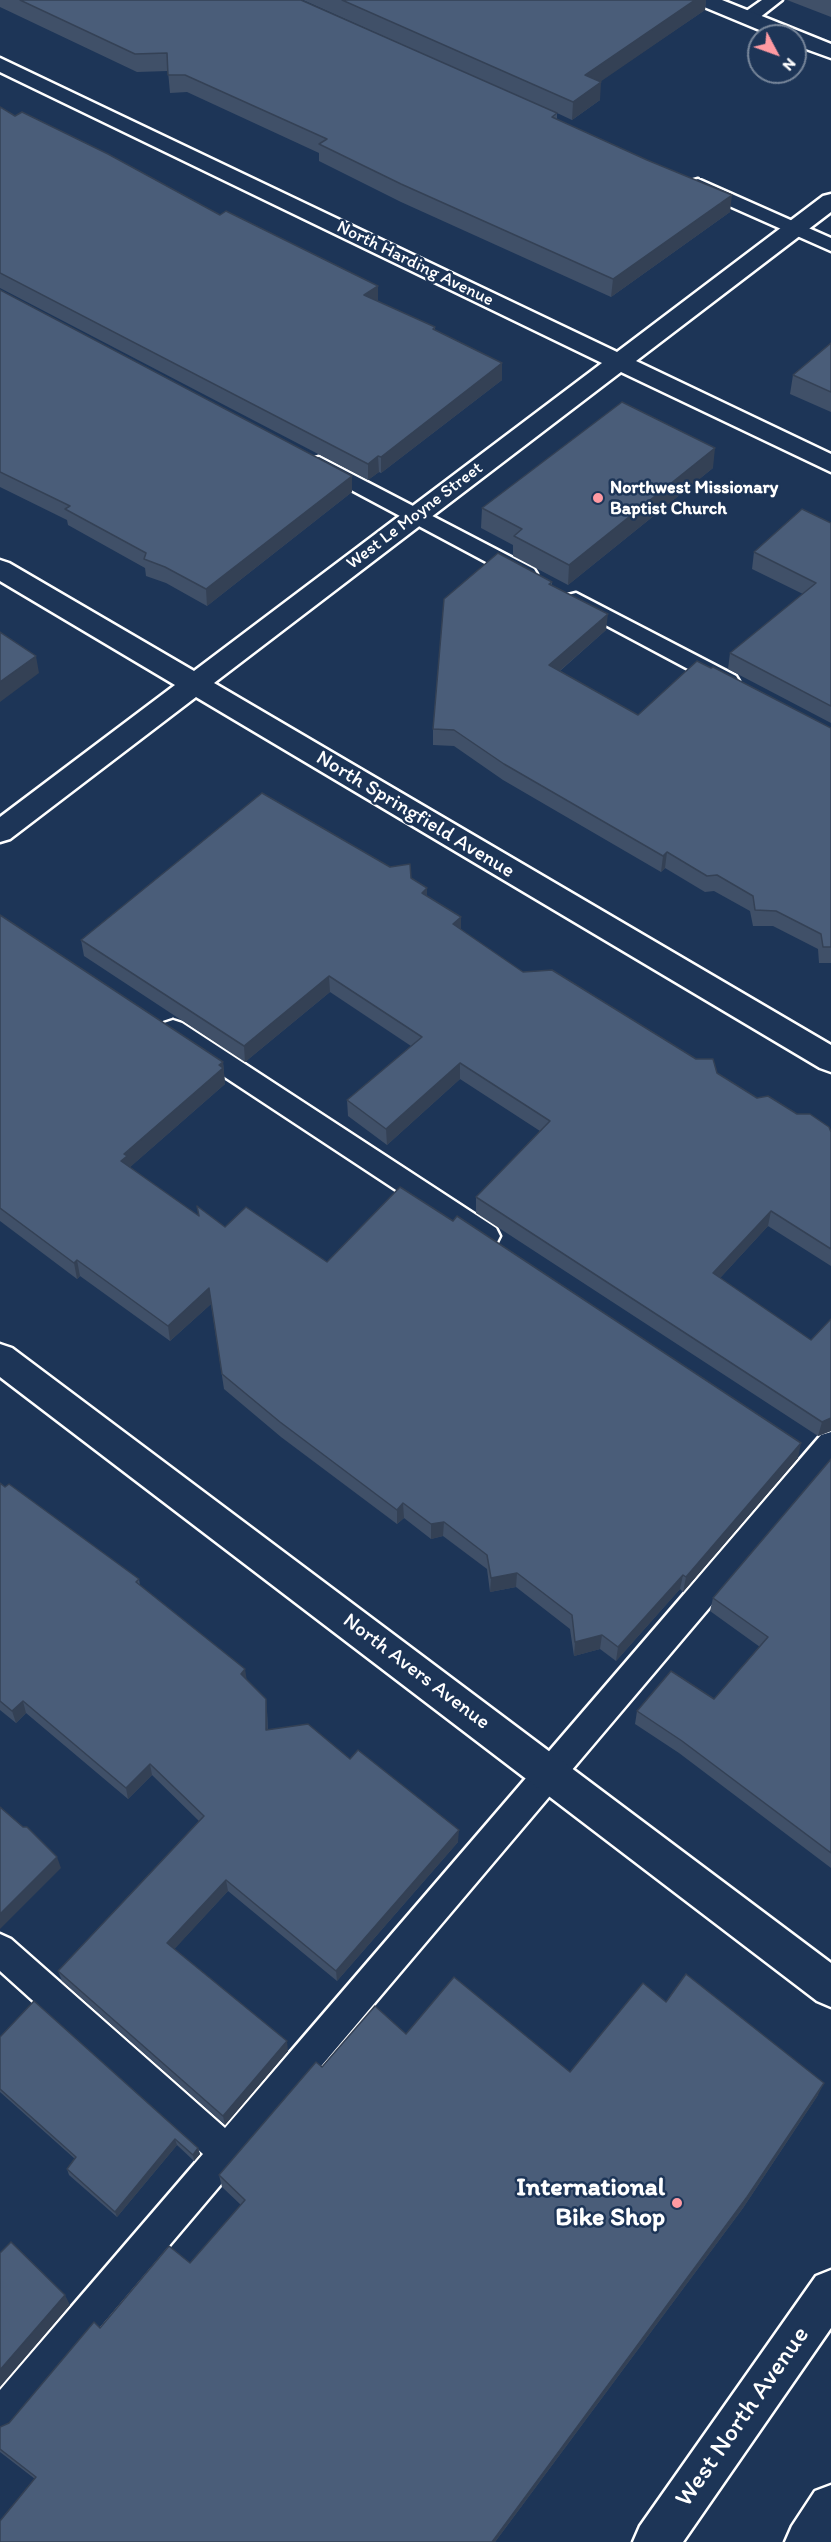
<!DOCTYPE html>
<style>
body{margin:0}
#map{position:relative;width:831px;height:2542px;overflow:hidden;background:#1d3557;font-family:Itim,sans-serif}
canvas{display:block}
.north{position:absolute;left:747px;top:24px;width:60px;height:60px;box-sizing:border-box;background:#1d3557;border:2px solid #77869a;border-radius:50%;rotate:131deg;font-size:16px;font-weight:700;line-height:24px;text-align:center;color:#fff}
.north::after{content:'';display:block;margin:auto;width:21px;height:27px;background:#ff9aa2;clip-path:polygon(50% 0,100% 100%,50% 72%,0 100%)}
</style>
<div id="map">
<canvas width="831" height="2542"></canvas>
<div class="north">N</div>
</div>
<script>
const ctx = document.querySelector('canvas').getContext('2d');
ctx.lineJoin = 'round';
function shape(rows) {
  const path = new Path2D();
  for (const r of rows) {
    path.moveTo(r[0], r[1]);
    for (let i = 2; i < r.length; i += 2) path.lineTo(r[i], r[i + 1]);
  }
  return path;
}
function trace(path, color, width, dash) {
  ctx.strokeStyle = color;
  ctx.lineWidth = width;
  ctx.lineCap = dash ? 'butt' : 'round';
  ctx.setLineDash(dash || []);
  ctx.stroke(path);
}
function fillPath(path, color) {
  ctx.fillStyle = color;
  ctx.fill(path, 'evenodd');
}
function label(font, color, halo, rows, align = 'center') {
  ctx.font = font + ' Itim,sans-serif';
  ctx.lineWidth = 5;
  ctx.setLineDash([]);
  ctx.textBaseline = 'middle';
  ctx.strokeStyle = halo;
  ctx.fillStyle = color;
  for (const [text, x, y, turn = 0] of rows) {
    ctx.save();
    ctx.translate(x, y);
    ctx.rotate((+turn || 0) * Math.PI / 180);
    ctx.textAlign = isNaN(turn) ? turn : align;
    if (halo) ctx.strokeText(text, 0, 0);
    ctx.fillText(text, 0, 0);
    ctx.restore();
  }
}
const service = shape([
 [762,0,782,0,754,22,742,22,739,18,742,14,762,0],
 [698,179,831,238,831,251,691,189,689,185,691,181,698,179],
 [319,457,534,569,537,574,534,579,526,581,518,579,312,469,309,464,312,459,319,457],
 [576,593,736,676,739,681,736,686,728,689,720,686,568,605,565,600,568,595,576,593],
 [173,1020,182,1023,496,1228,500,1236,496,1244,487,1247,478,1244,164,1037,160,1030,164,1023,173,1020],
 [831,1432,831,1464,13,2430,0,2435,0,2390,203,2154,0,1971,0,1934,11,1939,225,2128,821,1435,831,1432]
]);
const minor = shape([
 [0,58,617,352,823,196,831,194,831,212,636,361,831,454,831,472,621,372,214,683,831,1045,831,1072,820,1068,196,697,10,839,0,842,0,817,175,685,0,581,0,560,9,563,194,671,602,363,0,72,0,58],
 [0,1344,12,1348,831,1963,831,2007,817,2001,0,1377,0,1344]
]);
const secondary = shape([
 [694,0,722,0,831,44,831,58,795,45,795,36,774,36,697,4,694,0]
]);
const primary = shape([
 [831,2270,831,2328,683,2542,633,2542,640,2526,816,2276,831,2270],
 [831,2485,831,2542,785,2542,792,2526,815,2491,831,2485]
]);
trace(service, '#fff', 5);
trace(minor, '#fff', 5);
trace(secondary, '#fff', 5);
trace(primary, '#fff', 5);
fillPath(service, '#1d3557');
fillPath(minor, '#1d3557');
fillPath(secondary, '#1d3557');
fillPath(primary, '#1d3557');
fillPath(shape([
 [0,0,301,0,470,75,303,0,706,0,705,10,600,81,600,100,572,120,557,113,557,119,730,212,611,297,401,202,319,161,319,153,187,92,170,93,168,71,137,72,0,7],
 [787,0,831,0,831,17],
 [0,107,15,116,220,215,378,286,378,301,435,327,435,330,502,380,381,473,379,472,368,480,0,288],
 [0,290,352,476,352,492,207,606,166,583,146,576,145,568,68,525,67,520,0,487],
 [831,343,831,412,790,394,793,375],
 [713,468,568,585,513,556,513,545,481,528,482,508],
 [831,523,831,723,728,669,730,653,803,594,752,569,754,552],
 [552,582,552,585,606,630,560,671,638,715,831,728,831,963,819,963,818,949,773,926,753,926,750,911,714,891,705,892,665,868,661,872,503,780,454,746,433,745,433,729],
 [390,867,411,878,427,896,461,930,523,972,717,1073,757,1098,797,1114,831,1132,831,1266,768,1226,720,1278,831,1431,818,1436,476,1213,476,1197,540,1131,460,1079,387,1145,348,1116,347,1100,411,1046,330,992,245,1062,84,956,81,940],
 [0,915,223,1062,225,1084,130,1167,198,1216,225,1227,327,1262,798,1458,683,1592,680,1589,616,1661,600,1649,574,1656,570,1629,516,1587,490,1592,487,1569,443,1536,431,1539,404,1518,397,1524,281,1437,224,1389,211,1304,170,1341,80,1276,77,1279,0,1221],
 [831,1459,831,1868,679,1753,635,1724,637,1711,714,1699,760,1647,710,1611,713,1598],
 [0,1483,139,1579,140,1585,247,1680,266,1699,267,1711,268,1730,350,1759,458,1842,337,1981,228,1891,174,1949,288,2051,225,2125,62,1981,58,1971,199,1821,152,1775,128,1799,26,1713,16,1723,0,1710],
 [666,2002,818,2095,743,2208,495,2542,0,2542,35,2479,0,2452,0,2427,9,2423,100,2328,190,2263,241,2205,222,2187,219,2175,322,2067,406,2034,570,2072],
 [0,2037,198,2148,200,2154,194,2161,177,2145,117,2217,69,2175,67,2169,75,2159,0,2092]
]), '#405068');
fillPath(shape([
 [695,0,706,0,705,10,584,93,585,75],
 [601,82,600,100,572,120,573,102],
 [732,195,730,212,611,297,613,279],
 [378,286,378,303,364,295],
 [502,363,502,380,381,473,381,457],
 [715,448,713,468,568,585,569,565],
 [378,456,379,472,368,480,368,464],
 [352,476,352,492,207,606,206,589],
 [608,614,606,630,548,681,549,665],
 [36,656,39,673,0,702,0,682],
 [667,852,665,868,661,872,663,856],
 [427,888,427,905,422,893],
 [461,917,461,934,453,924],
 [329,976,330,992,245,1062,244,1046],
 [223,1062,225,1084,129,1168,121,1161,124,1154],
 [460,1063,460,1079,387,1145,386,1129],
 [771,1211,768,1226,710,1289,713,1273],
 [77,1260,80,1276,77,1279,74,1263],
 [209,1288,211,1304,170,1341,168,1326],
 [831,1418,831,1431,818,1436,822,1422],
 [801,1443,798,1458,683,1592,686,1577],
 [403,1503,404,1518,397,1524,397,1510],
 [444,1522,443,1536,431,1539,431,1524],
 [517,1573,516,1587,490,1592,491,1578],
 [683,1575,680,1589,616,1661,618,1647],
 [602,1635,600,1649,574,1656,575,1642],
 [245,1669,247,1681,241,1674],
 [266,1699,267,1711,268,1741,266,1730],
 [23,1701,26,1713,16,1723,12,1711],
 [150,1764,152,1775,128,1799,126,1788],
 [459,1830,458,1842,337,1981,336,1971],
 [57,1857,61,1868,0,1929,0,1914],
 [226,1880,228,1891,170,1954,167,1943],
 [287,2041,288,2051,225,2125,223,2116],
 [824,2083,818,2095,743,2208,495,2542,492,2542],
 [175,2139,177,2145,117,2217,115,2212],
 [198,2148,200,2154,194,2161,193,2155],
 [65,2295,70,2305,0,2387,0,2370]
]), '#344155');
const building = shape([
 [20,0,301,0,557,113,552,117,647,160,732,195,613,279,401,184,319,144,327,139,185,75,168,75,167,53,135,54,20,0],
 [342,0,695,0,585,75,601,82,573,102,342,0],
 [0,107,15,116,22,112,108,154,220,215,226,211,378,286,364,295,435,327,433,329,502,363,381,457,378,456,368,464,0,273,0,107],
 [0,290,352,476,206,589,165,567,144,559,146,553,65,509,70,506,0,472,0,290],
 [831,343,831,392,793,375,831,343],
 [622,402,715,448,569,565,514,536,522,529,482,508,622,402],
 [802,509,831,523,831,706,730,653,816,583,754,552,802,509],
 [498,553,552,582,549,584,608,614,549,665,638,715,697,661,711,668,713,667,831,728,831,947,823,947,821,934,776,911,755,910,753,896,717,875,707,876,667,852,663,856,504,764,454,730,433,729,444,599,498,553],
 [0,632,36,656,0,682,0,632],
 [262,793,390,867,410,864,411,878,427,888,422,893,461,917,453,924,523,972,552,970,696,1059,713,1059,717,1073,757,1098,768,1096,797,1114,810,1114,829,1127,831,1132,831,1249,771,1211,713,1273,811,1340,831,1319,831,1418,822,1422,476,1197,550,1121,460,1063,386,1129,347,1100,422,1037,329,976,244,1046,81,940,262,793],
 [0,915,223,1062,219,1065,223,1068,124,1154,127,1156,121,1161,199,1216,197,1206,225,1227,246,1207,327,1262,400,1187,453,1221,457,1216,801,1443,686,1577,683,1575,618,1647,602,1635,575,1642,572,1615,517,1573,491,1578,487,1555,444,1522,431,1524,403,1503,397,1510,280,1422,222,1374,209,1288,168,1326,77,1260,74,1263,0,1208,0,915],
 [831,1459,831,1853,682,1741,637,1711,671,1671,714,1699,768,1637,713,1598,831,1459],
 [0,1483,5,1487,9,1484,139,1579,136,1582,245,1669,241,1674,266,1699,266,1730,308,1724,350,1759,358,1750,459,1830,336,1971,226,1880,167,1943,287,2041,223,2116,58,1971,204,1816,150,1764,126,1788,23,1701,12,1711,0,1701,0,1483],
 [0,1807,23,1827,27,1827,57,1857,0,1914,0,1807],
 [686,1974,824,2083,747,2197,492,2542,0,2542,0,2521,36,2477,0,2449,0,2427,9,2423,94,2322,100,2328,169,2246,190,2263,245,2200,219,2175,316,2062,322,2067,375,2006,406,2034,454,1977,570,2072,643,1983,666,2002,686,1974],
 [34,2001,198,2148,193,2155,175,2139,115,2212,67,2169,76,2157,0,2089,0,2037,34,2001],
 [11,2242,65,2295,0,2370,0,2253,11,2242]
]);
fillPath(building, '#4a5d79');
trace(building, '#344155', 1.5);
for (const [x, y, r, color] of [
 [598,498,6,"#ff9aa2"],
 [677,2203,6,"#ff9aa2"]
]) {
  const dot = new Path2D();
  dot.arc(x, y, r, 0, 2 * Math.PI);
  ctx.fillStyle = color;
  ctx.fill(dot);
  trace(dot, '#1d3557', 2);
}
label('18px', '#fff', '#1d3557', [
 ["North Harding Avenue",415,264,26],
 ["West Le Moyne Street",415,516,-37]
]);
label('bold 18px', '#fff', '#1d3557', [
 ["Northwest Missionary",610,488],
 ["Baptist Church",610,509]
], 'left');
label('21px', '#fff', '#1d3557', [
 ["North Springfield Avenue",415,815,31],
 ["North Avers Avenue",416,1672,37]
]);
label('bold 26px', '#fff', '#1d3557', [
 ["International",665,2188],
 ["Bike Shop",665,2218]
], 'right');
label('26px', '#fff', '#1d3557', [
 ["West North Avenue",743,2417,-55]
]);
</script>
